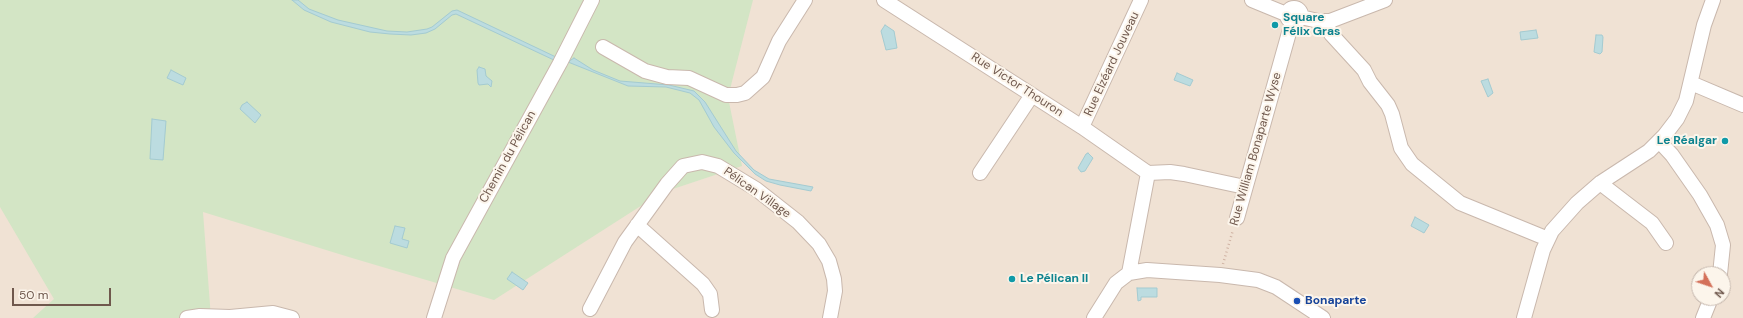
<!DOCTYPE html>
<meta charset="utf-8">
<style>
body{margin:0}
#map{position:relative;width:1743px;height:318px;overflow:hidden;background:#f9f1e5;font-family:"DM Sans",sans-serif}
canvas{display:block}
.north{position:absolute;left:1691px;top:266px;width:40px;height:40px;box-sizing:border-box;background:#fcf5eb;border:1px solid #c4b6ac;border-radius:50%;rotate:130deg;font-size:11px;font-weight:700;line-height:16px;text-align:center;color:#6f584d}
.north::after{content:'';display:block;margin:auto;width:14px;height:18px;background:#d47059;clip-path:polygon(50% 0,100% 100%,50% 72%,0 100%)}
.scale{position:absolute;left:12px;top:288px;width:99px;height:18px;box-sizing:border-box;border:2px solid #6f584d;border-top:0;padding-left:5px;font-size:12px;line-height:14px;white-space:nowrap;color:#6f584d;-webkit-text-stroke:3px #fcf5eb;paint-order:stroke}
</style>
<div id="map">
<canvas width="1743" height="318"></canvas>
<div class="north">N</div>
<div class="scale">50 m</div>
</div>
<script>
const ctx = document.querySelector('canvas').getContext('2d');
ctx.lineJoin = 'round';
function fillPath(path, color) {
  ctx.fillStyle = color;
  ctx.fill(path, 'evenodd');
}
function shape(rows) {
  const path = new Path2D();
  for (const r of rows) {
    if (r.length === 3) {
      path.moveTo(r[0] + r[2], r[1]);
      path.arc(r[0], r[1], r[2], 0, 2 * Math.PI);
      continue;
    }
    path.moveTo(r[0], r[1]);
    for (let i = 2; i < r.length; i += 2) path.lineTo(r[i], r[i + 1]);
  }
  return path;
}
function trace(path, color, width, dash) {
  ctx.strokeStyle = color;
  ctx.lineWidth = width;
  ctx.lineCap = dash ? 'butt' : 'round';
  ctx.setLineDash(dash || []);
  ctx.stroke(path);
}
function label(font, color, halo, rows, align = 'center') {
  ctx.font = font + ' "DM Sans",sans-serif';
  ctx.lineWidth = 4;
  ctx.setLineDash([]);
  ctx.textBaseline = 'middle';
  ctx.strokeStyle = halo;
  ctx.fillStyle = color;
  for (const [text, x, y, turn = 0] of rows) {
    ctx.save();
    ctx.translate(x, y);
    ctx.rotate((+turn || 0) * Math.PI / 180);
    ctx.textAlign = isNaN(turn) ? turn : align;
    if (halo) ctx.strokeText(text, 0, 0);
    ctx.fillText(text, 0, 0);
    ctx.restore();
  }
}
fillPath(shape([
 [0,0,1743,0,1743,318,0,318],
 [1699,274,1723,274,1723,298,1699,298]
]), '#f0e2d4');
fillPath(shape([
 [0,0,753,0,728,97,742,166,661,193,494,300,352,258,203,212,211,318,33,318,54,299,0,207]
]), '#d3e5c5');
const water = shape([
 [292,0,298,0,309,9,338,20,387,31,407,32,427,29,432,27,452,11,457,10,558,58,556,61,456,14,452,15,435,29,426,33,411,35,390,34,370,32,331,22,304,10,292,0],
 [885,25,894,31,897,48,886,50,881,31,885,25],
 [1536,30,1538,38,1521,40,1520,32,1536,30],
 [1596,35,1602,35,1603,37,1602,52,1600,54,1594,52,1596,35],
 [574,58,593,70,620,81,669,85,694,91,705,102,736,151,754,170,769,179,813,187,811,191,780,185,766,181,755,174,734,153,714,127,699,100,690,93,666,87,628,86,568,62,574,58],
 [479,67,485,69,486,76,492,81,491,87,488,84,479,85,478,83,477,70,479,67],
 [171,70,186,78,183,85,167,78,171,70],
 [1177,73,1193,80,1190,86,1174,80,1177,73],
 [1488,79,1493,93,1488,97,1481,81,1488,79],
 [247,102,261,115,255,123,240,109,242,105,247,102],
 [152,119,166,121,163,160,150,159,152,119],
 [1088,153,1093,158,1085,171,1081,172,1078,168,1086,154,1088,153],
 [1415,217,1429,225,1424,233,1411,226,1415,217],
 [395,226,405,228,402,239,409,241,407,248,390,243,395,226],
 [512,272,528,283,523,290,507,279,512,272],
 [1137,288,1157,288,1157,297,1141,297,1141,300,1138,301,1137,288]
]);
fillPath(water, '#bcdce0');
trace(water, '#a4cbd1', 1);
const minor = shape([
 [884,0,1082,127,1148,173,1170,172,1184,174,1245,187],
 [1252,0,1286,14],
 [1294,15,7],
 [1301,17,1318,21,1330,21,1385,0],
 [1325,21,1331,34,1364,70,1370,82,1388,105,1392,114,1401,148,1412,164,1460,203,1548,239],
 [603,47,645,71,667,77,689,78,726,95,737,95,745,93,763,77,779,41,805,0],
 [1691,83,1743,105],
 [1082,127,1141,0],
 [1659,141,1672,155,1700,195,1717,225,1723,245,1720,274],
 [980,173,1032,95],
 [1600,183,1652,223,1666,243],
 [1237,218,1292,22],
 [637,225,703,284,710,294,712,310],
 [1129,273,1148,173],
 [590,309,625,242,667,184,683,166,702,162,718,166,756,189,798,222,819,244,829,261,834,279,835,291,830,318],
 [187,318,200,316,230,317,273,313,292,318],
 [434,318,453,258,560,63,592,0],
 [1094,318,1116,283,1129,273,1147,270,1220,275,1258,280,1276,287,1323,318],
 [1524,318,1543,250,1552,231,1577,203,1600,183,1649,151,1664,136,1677,119,1686,101,1704,25,1713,0],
 [1703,318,1711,298]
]);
trace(minor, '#c9b8ad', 16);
trace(shape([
 [1223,264,1233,230]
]), '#d0b3a4', 2.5, [1, 3]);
trace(minor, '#fff', 14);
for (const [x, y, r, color] of [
 [1275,25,4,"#0f9aa8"],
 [1725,141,4,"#0f9aa8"],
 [1012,279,4,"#0f9aa8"],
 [1297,301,4,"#1a4fb4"]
]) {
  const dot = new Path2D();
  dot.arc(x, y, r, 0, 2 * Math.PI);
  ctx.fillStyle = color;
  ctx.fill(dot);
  trace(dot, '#fcf5eb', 1.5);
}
label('bold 12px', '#0d838f', '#fcf5eb', [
 ["Square",1283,18],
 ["Félix Gras",1283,32],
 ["Le Réalgar",1717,141,"right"],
 ["Le Pélican II",1020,279]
], 'left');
label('12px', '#6f584d', '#fcf5eb', [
 ["Rue Elzéard Jouveau",1112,64,-65],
 ["Rue Victor Thouron",1017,85,33],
 ["Rue William Bonaparte Wyse",1256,149,-74],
 ["Chemin du Pélican",508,157,-61],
 ["Pélican Village",757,193,35]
]);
label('bold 12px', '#164399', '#fcf5eb', [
 ["Bonaparte",1305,301]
], 'left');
</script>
